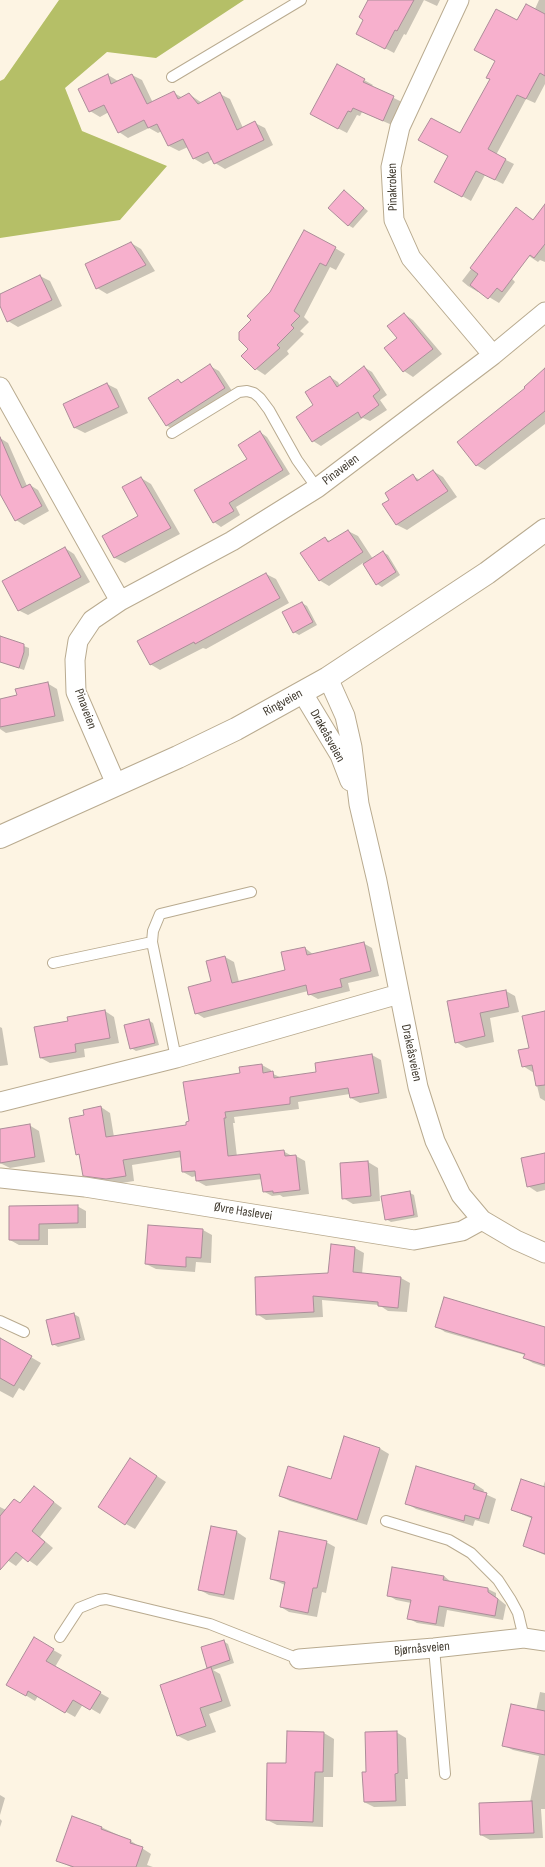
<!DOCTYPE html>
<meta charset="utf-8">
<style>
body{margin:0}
canvas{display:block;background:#fdf4e3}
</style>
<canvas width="545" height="1867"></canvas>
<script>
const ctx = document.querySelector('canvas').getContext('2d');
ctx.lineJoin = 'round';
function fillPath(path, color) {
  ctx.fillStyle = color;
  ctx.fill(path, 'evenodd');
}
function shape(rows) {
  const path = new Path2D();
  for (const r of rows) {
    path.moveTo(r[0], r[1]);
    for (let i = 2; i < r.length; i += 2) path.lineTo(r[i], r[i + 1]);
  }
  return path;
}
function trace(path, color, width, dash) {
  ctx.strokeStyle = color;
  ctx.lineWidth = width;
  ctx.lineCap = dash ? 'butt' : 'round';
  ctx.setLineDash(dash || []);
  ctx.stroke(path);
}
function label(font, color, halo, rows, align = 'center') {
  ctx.font = font + ' "Sofia Sans Condensed",sans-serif';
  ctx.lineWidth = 4;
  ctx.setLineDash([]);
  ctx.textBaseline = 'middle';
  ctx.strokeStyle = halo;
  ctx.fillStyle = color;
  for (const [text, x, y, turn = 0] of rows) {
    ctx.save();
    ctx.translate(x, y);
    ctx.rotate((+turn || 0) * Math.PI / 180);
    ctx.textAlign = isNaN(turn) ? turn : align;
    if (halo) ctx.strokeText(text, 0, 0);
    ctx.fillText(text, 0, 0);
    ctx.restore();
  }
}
fillPath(shape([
 [59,0,244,0,156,58,107,52,65,88,82,131,167,166,120,220,0,238,0,81,4,79]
]), '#b5bf67');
fillPath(shape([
 [375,0,424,0,406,35,404,34,394,53,366,38],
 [424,0,440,0,437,6],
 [539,0,545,0,545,84,535,103,526,99,496,155,514,164,503,184,485,175,471,201,435,181,491,79,527,5,535,9],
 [337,65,373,85,371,87,402,102,392,125,362,112,360,116,357,115,347,133,320,119],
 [108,75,118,81,132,75,142,80,153,103,174,93,183,98,189,94,202,103,220,94,230,99,243,128,255,123,265,128,273,145,225,169,215,163,213,159,203,164,193,158,188,147,179,151,169,146,162,131,158,133,149,128,128,138,119,132,109,112,100,117,90,111],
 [344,191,368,211,353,228,348,225],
 [545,205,545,262,540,260,538,262,529,256,503,269,515,282,499,303,479,291,478,292,468,286,462,281,517,209,534,220],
 [131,243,141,249,155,271,107,294,97,288,86,265],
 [335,248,345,254,336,270,330,267,304,317,309,322,300,331,304,334,287,351,289,354,265,375,256,369,250,349,240,333],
 [40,276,50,281,62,306,18,327,8,321,0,304,0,295],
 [404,314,413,320,442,354,413,377,404,371,398,339],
 [210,366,219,371,234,394,176,431,166,425,178,380,183,383],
 [364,367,372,372,387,395,380,400,387,410,370,421,363,418,321,446,313,441,297,417,315,405,330,377,338,382,340,386],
 [545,370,545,424,485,470,476,465,527,389],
 [107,384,117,389,128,413,85,433,75,428,64,404],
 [260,432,267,437,290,474,236,507,240,515,221,527,214,522,248,460],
 [0,438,8,443,27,486,30,485,38,490,49,511,24,525,16,520,0,492],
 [433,471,443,477,457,497,407,530,397,525,384,504,390,500,413,476,420,480],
 [141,478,151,484,180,534,125,563,115,558,104,536,139,516],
 [348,531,358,536,373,559,383,552,388,555,400,575,382,587,377,584,363,563,329,586,319,580,325,538,331,542],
 [65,548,74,554,90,582,28,615,18,610],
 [266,574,276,579,289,603,206,649,203,648,160,670,150,664],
 [302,603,307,606,317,625,299,635,294,632],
 [0,637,29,648,29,655,24,670,0,662],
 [47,683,57,689,64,721,6,733,0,729,0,700,18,696],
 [363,943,372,948,379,976,348,983,350,991,318,999,309,994,308,991,204,1018,196,1013,212,982,207,961,225,957,234,962,239,982,286,971,305,948,314,955],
 [506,991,515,996,519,1012,490,1018,494,1042,466,1048,456,1042,448,1001],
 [105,1011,114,1017,119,1043,84,1049,85,1057,50,1063,41,1058,69,1021],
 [545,1012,545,1101,540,1098,534,1073,523,1066],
 [148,1020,153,1023,159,1045,136,1051,131,1048],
 [0,1027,2,1028,8,1065,0,1066],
 [372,1055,381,1060,387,1098,360,1103,351,1098,350,1094,298,1102,299,1109,234,1117,235,1123,233,1123,237,1157,283,1151,292,1156,296,1156,305,1161,309,1194,283,1197,280,1195,272,1196,263,1191,262,1179,206,1186,197,1181,196,1176,192,1177,183,1172,182,1157,132,1165,134,1181,116,1184,93,1180,84,1175,81,1156,77,1154,85,1116,101,1107,110,1113,114,1137,187,1126,241,1074,262,1065,271,1070,271,1073,282,1078,317,1073,316,1064],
 [29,1125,39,1131,45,1162,10,1168,0,1163,0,1130],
 [545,1154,545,1190,537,1192,528,1186],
 [368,1162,378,1168,380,1201,353,1204,343,1198],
 [410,1193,414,1195,418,1217,391,1222,386,1219],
 [77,1206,86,1211,86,1228,48,1229,48,1245,19,1245,10,1240,10,1207],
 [203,1230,212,1235,211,1263,196,1262,195,1272,156,1269,146,1264],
 [332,1245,355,1248,364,1253,362,1274,401,1278,410,1283,407,1312,388,1311,379,1305,322,1300,323,1317,266,1320,257,1314,329,1274],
 [74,1314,79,1317,85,1340,58,1347,53,1344],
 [436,1326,545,1328,545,1367,533,1363,524,1358,525,1355,445,1332],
 [0,1339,41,1363,24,1391,19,1388,13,1398,0,1391],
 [379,1448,389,1454,367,1525,290,1501,280,1496,332,1480],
 [140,1465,166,1482,135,1529,126,1524],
 [545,1481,545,1555,524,1546,533,1519,512,1510,543,1487],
 [475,1484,484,1490,483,1493,496,1499,489,1524,475,1520,473,1526,416,1509,406,1503],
 [34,1487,62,1508,40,1537,53,1548,37,1566,24,1557,16,1566,0,1555,0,1507,6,1510,21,1504],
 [237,1532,246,1538,234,1600,209,1595,200,1590],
 [326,1542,335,1547,326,1593,322,1592,317,1617,289,1612,281,1607,285,1585,271,1579],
 [444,1576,451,1582,488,1589,496,1593,496,1597,506,1605,503,1620,447,1610,444,1627,417,1623,408,1618,411,1603,396,1600,388,1595],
 [34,1639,62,1655,55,1667,109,1698,100,1714,83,1704,75,1717,38,1696,35,1701,7,1684],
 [223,1641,228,1644,234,1663,213,1670,220,1674,231,1706,209,1714,216,1732,188,1741,178,1736,211,1668,208,1667],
 [540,1692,545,1693,545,1809,541,1809,543,1838,490,1840,481,1835,530,1802,539,1756,513,1750,503,1745,536,1711],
 [396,1732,406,1738,408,1779,405,1779,406,1806,374,1807,364,1802,367,1773],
 [324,1733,334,1739,333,1777,324,1777,323,1827,277,1825,267,1820,287,1764],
 [0,1795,5,1798,0,1815],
 [0,1819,2,1821,0,1827],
 [101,1827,131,1841,151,1854,147,1865,153,1867,71,1867,57,1860]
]), '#0003');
const building = shape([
 [368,0,414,0,397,31,395,30,385,49,356,34,363,20,359,17,368,0],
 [526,4,545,14,545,76,540,73,526,99,517,95,488,149,506,159,495,180,476,171,462,197,434,182,448,156,418,140,431,118,460,133,490,79,486,78,495,61,474,50,496,9,517,20,526,4],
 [337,64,365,79,363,82,394,96,383,121,353,108,351,112,348,111,338,129,310,114,337,64],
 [108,74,111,84,132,74,147,104,174,91,178,99,189,93,198,104,220,92,237,130,255,121,264,140,214,164,208,152,193,159,183,139,168,146,157,124,148,128,144,120,118,133,104,105,89,112,78,89,108,74],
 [344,190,364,208,348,226,328,208,344,190],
 [545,204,545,244,534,258,530,255,502,292,497,288,488,299,470,285,478,274,470,268,516,207,533,220,545,204],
 [304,230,336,247,326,266,320,263,294,311,300,316,291,325,294,328,277,345,280,348,255,370,241,356,248,349,239,340,239,332,251,320,247,316,270,292,304,230],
 [131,242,146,265,96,289,85,264,131,242],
 [40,275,52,300,7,322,0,306,0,294,40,275],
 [404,313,433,349,403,372,384,348,397,338,387,326,404,313],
 [210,364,225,388,166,426,148,398,178,379,181,383,210,364],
 [364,366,380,390,373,396,379,405,361,418,358,412,312,442,296,417,313,405,305,392,330,376,337,387,364,366],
 [545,368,545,411,476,466,457,442,525,388,524,387,545,368],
 [107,383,119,407,74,428,63,404,107,383],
 [260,431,283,470,229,503,234,511,213,523,194,490,247,459,238,445,260,431],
 [0,437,22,488,30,484,42,506,15,521,0,494,0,437],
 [433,470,448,491,396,525,382,504,389,500,385,493,413,474,417,481,433,470],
 [141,477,171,528,114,558,102,536,138,516,122,487,141,477],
 [348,530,363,552,319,581,300,553,325,537,328,542,348,530],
 [65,547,81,577,18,611,2,581,65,547],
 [383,551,396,572,376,585,363,564,383,551],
 [266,573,280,598,195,644,194,642,150,665,137,641,266,573],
 [302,602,313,622,293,633,282,612,302,602],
 [0,636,24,644,24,652,19,668,0,662,0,636],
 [48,682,55,716,0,727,0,699,17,695,15,689,48,682],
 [364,942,371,971,340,979,342,987,308,995,306,985,195,1014,188,987,211,981,206,961,225,956,232,983,285,970,281,952,305,947,307,955,364,942],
 [506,990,509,1007,480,1013,485,1036,455,1043,447,1001,506,990],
 [105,1010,110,1038,75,1044,76,1052,40,1058,34,1027,68,1021,67,1017,105,1010],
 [545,1011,545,1085,536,1086,532,1065,522,1067,518,1050,529,1048,522,1016,545,1011],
 [149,1019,155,1043,130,1049,124,1025,149,1019],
 [372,1054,379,1093,350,1098,348,1088,290,1097,290,1104,225,1112,226,1118,224,1118,228,1156,284,1150,285,1156,296,1155,300,1190,273,1193,273,1191,263,1192,260,1174,196,1181,195,1171,182,1172,180,1151,123,1160,126,1176,106,1179,83,1176,79,1154,76,1155,69,1118,84,1115,83,1110,101,1106,106,1137,186,1125,186,1122,189,1121,183,1082,240,1073,239,1067,262,1064,263,1073,273,1071,274,1078,316,1072,315,1063,372,1054],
 [30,1124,35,1157,0,1163,0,1129,30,1124],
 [545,1153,545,1183,527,1187,521,1158,545,1153],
 [368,1161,371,1196,342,1199,340,1163,368,1161],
 [410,1191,414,1215,385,1220,381,1196,410,1191],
 [78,1205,78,1223,39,1224,39,1240,9,1240,9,1206,78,1205],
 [148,1225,203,1229,201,1258,186,1257,186,1267,145,1264,148,1225],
 [331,1244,355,1247,353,1272,401,1277,398,1308,378,1306,378,1302,313,1296,314,1312,256,1315,255,1277,328,1273,331,1244],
 [444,1297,545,1327,545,1365,523,1358,525,1354,435,1327,444,1297],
 [74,1313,80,1338,52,1345,46,1320,74,1313],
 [0,1338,32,1356,14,1386,0,1378,0,1338],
 [344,1436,380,1448,357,1520,279,1496,288,1466,331,1479,344,1436],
 [130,1458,157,1476,125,1525,98,1507,130,1458],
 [416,1466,475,1484,473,1489,487,1493,479,1519,465,1515,464,1521,405,1504,416,1466],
 [521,1479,545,1487,545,1554,523,1546,532,1517,511,1510,521,1479],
 [34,1486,54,1502,32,1531,45,1542,28,1562,16,1552,0,1570,0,1516,14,1499,20,1503,34,1486],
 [211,1526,237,1531,224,1595,198,1590,211,1526],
 [279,1531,327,1541,317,1588,313,1588,308,1613,280,1607,285,1582,270,1579,279,1531],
 [392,1567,444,1576,443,1580,488,1588,488,1592,498,1599,495,1616,439,1606,436,1624,407,1619,411,1600,387,1596,392,1567],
 [34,1637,54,1649,46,1661,101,1692,90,1710,73,1700,65,1713,28,1691,26,1696,6,1685,34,1637],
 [224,1640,230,1660,207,1668,201,1647,224,1640],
 [211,1667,222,1701,200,1708,206,1726,177,1736,160,1685,211,1667],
 [511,1704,545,1711,545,1755,502,1746,511,1704],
 [287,1731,324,1732,323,1772,315,1772,313,1822,266,1820,267,1763,286,1763,287,1731],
 [397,1731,398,1773,395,1774,396,1801,364,1802,362,1772,366,1772,365,1732,397,1731],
 [532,1801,534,1833,480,1835,479,1803,532,1801],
 [72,1816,102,1827,101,1829,131,1840,130,1843,143,1847,136,1867,74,1867,56,1861,72,1816]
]);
fillPath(building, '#f7b0cd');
trace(building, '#ac8d99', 1);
const service = shape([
 [172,77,301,0],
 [172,433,239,392,247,391,254,393,260,398,269,410,297,460,317,488],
 [53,963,152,942],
 [176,1058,152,942,153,931,160,914,251,892],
 [0,1321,24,1332],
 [386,1521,449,1540,471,1553,498,1580,511,1600,518,1613,524,1638],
 [60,1637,79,1608,99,1600,106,1599,210,1624,299,1659],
 [434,1648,445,1774]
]);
const minor = shape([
 [459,0,400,127,391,167,394,220,411,258,493,355],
 [0,387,120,601],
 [328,678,345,716,352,747,359,804,377,881,418,1087,435,1141,461,1195,482,1220,516,1240,545,1253],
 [302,692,340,755,350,781],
 [116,784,76,692,75,660,78,641,92,620,120,601,232,541,317,488,493,355,545,312],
 [0,1102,176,1058,399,994],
 [0,1178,85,1187,414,1240,462,1231,482,1220],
 [299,1659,434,1648,524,1638,545,1641]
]);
const secondary = shape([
 [0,837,178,757,236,729,328,678,487,573,545,530]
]);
trace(service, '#b9ab90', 12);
trace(minor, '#b9ab90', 21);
trace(secondary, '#b9ab90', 24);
trace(service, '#fff', 10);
trace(minor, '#fff', 19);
trace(secondary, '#fff', 22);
label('13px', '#403a2f', '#fff', [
 ["Pinakroken",393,187,-91],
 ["Pinaveien",341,470,-37],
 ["Ringveien",283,703,-29],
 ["Pinaveien",85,709,70],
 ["Drakeåsveien",327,736,61],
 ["Drakeåsveien",411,1053,78],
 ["Øvre Haslevei",243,1212,9],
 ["Bjørnåsveien",422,1649,-5]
]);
</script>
